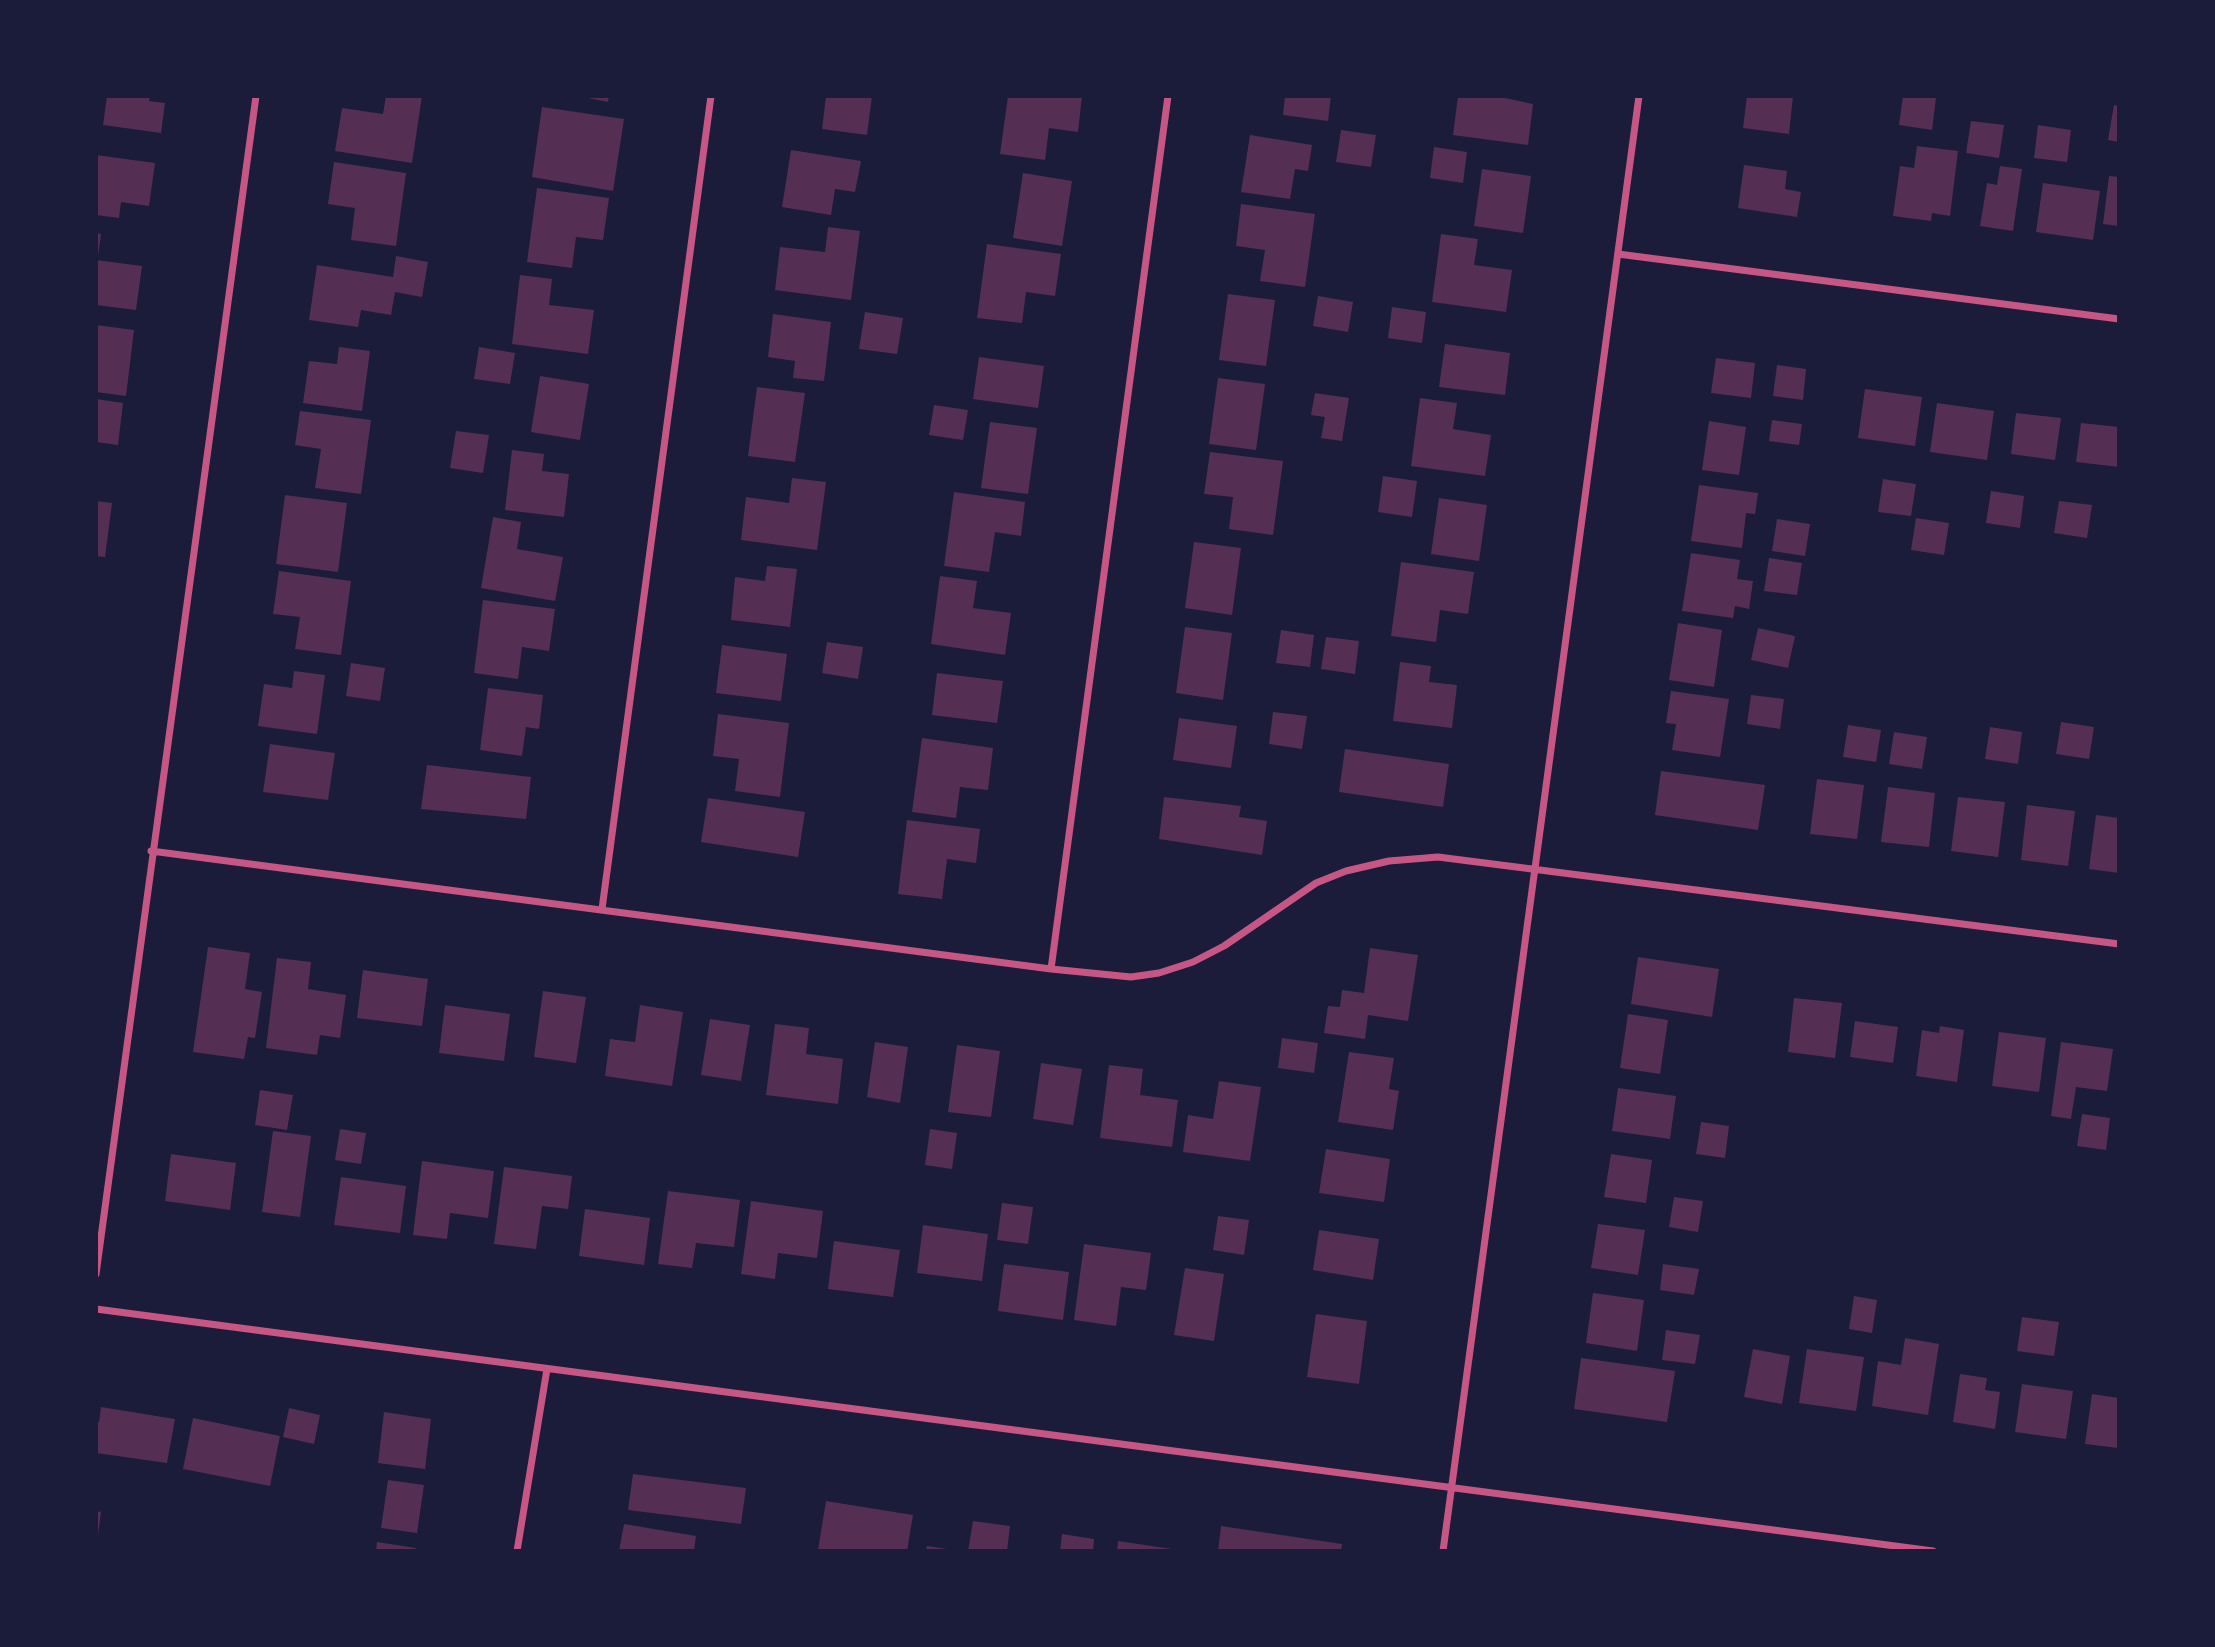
<!DOCTYPE html>
<style>
body{margin:0}
#map{position:relative;width:2215px;height:1647px;overflow:hidden;background:#1b1b3a;font-family:"Space Grotesk",sans-serif}
canvas{display:block}
.frame{position:absolute;inset:0;border:98px solid #1b1b3a;pointer-events:none}
</style>
<div id="map">
<canvas width="2215" height="1647"></canvas>
<div class="frame"></div>
</div>
<script>
const ctx = document.querySelector('canvas').getContext('2d');
ctx.lineJoin = 'round';
function fillPath(path, color) {
  ctx.fillStyle = color;
  ctx.fill(path, 'evenodd');
}
function shape(rows) {
  const path = new Path2D();
  for (const r of rows) {
    path.moveTo(r[0], r[1]);
    for (let i = 2; i < r.length; i += 2) path.lineTo(r[i], r[i + 1]);
  }
  return path;
}
function trace(path, color, width, dash) {
  ctx.strokeStyle = color;
  ctx.lineWidth = width;
  ctx.lineCap = dash ? 'butt' : 'round';
  ctx.setLineDash(dash || []);
  ctx.stroke(path);
}
fillPath(shape([
 [107,96,150,96,149,101,165,103,161,133,103,125],
 [386,96,422,96,412,163,335,151,342,108,383,114],
 [578,96,609,96,608,102],
 [826,96,872,96,867,135,822,129],
 [1008,96,1082,96,1078,132,1049,128,1045,160,1000,154],
 [1285,96,1331,96,1328,121,1283,115],
 [1458,96,1496,96,1533,104,1528,145,1453,135],
 [1747,96,1793,96,1789,134,1743,128],
 [1903,96,1936,98,1932,130,1899,125],
 [2114,105,2119,106,2119,142,2108,140],
 [542,107,624,119,613,191,532,177],
 [1971,121,2004,125,1999,158,1966,153],
 [2038,125,2071,130,2067,162,2034,158],
 [1341,130,1376,135,1371,167,1336,162],
 [1250,135,1312,145,1308,171,1295,169,1290,199,1241,192],
 [1917,146,1958,151,1950,216,1932,213,1931,221,1893,216,1900,166,1914,168],
 [1434,147,1467,152,1463,183,1430,178],
 [791,150,861,161,855,192,835,189,831,215,782,207],
 [96,155,155,163,149,206,121,202,119,218,96,215],
 [334,162,406,173,396,246,351,240,355,208,328,204],
 [1744,165,1787,171,1785,189,1801,192,1797,217,1738,208],
 [2000,166,2022,169,2013,231,1980,226,1987,183,1997,185],
 [1482,169,1531,176,1523,233,1474,226],
 [1023,173,1072,181,1062,246,1013,238],
 [2109,176,2119,177,2119,226,2103,224],
 [2043,183,2100,191,2093,240,2036,232],
 [537,188,609,198,603,240,576,237,572,268,527,262],
 [1241,204,1315,214,1305,287,1260,281,1265,250,1236,246],
 [828,227,860,231,851,300,775,290,780,247,825,252],
 [96,233,101,234,98,256,96,256],
 [1441,234,1478,239,1474,265,1512,270,1506,312,1432,302],
 [987,244,1061,254,1055,296,1026,292,1022,323,977,318],
 [396,256,428,262,422,297,395,292,391,315,361,310,358,327,309,320,317,265,393,277],
 [96,260,142,266,136,310,96,305],
 [520,275,552,279,549,305,594,310,588,354,512,344],
 [1228,294,1275,300,1266,366,1219,360],
 [1318,296,1353,302,1348,332,1313,326],
 [1392,307,1426,312,1422,343,1388,338],
 [865,312,903,318,897,354,859,349],
 [773,314,831,322,824,381,793,378,795,361,768,357],
 [96,325,134,330,126,396,96,392],
 [1445,344,1510,353,1505,395,1439,387],
 [339,347,370,351,362,411,303,403,309,361,337,364],
 [479,347,515,353,510,384,474,379],
 [979,357,1044,366,1038,408,973,399],
 [1716,358,1755,363,1751,398,1711,393],
 [1777,365,1806,369,1803,400,1773,396],
 [540,376,589,384,580,440,531,432],
 [1218,378,1265,384,1256,450,1209,444],
 [757,387,805,393,795,462,748,456],
 [1865,389,1922,397,1915,446,1858,438],
 [1315,393,1349,398,1342,441,1321,438,1325,417,1311,415],
 [1420,398,1457,403,1453,429,1491,435,1485,476,1411,466],
 [96,399,123,403,118,445,96,442],
 [1937,403,1994,411,1987,460,1930,452],
 [934,405,968,410,963,440,929,435],
 [300,411,371,420,361,494,315,488,321,449,295,445],
 [2016,413,2061,418,2055,460,2011,454],
 [1772,420,1802,424,1799,445,1769,441],
 [1709,421,1746,427,1739,475,1702,470],
 [990,422,1037,428,1028,494,981,488],
 [2081,423,2119,427,2119,467,2076,462],
 [456,431,489,435,483,473,450,468],
 [512,450,544,454,542,471,569,474,564,517,505,510],
 [1210,452,1283,461,1273,535,1229,529,1233,497,1204,494],
 [1383,476,1417,481,1412,517,1378,512],
 [792,478,826,482,817,550,741,540,746,497,789,503],
 [1883,479,1916,484,1911,516,1878,512],
 [1699,485,1758,493,1755,514,1746,513,1742,548,1691,541],
 [1991,491,2024,496,2020,528,1986,523],
 [954,492,1025,502,1021,536,995,532,989,572,944,566],
 [285,495,347,503,338,572,276,564],
 [1439,498,1487,505,1479,561,1431,554],
 [96,501,112,503,105,557,96,556],
 [2059,501,2092,505,2087,538,2054,533],
 [493,517,521,522,517,549,563,557,555,601,481,588],
 [1916,518,1949,523,1944,555,1911,550],
 [1777,519,1810,524,1805,556,1772,551],
 [1194,542,1241,548,1232,615,1185,608],
 [1691,553,1740,560,1737,579,1753,581,1749,609,1735,606,1733,618,1682,611],
 [1769,558,1802,563,1797,595,1764,591],
 [1401,562,1474,572,1468,614,1440,610,1436,642,1391,636],
 [767,566,797,569,790,627,731,620,735,577,765,581],
 [279,571,351,581,341,655,295,649,300,617,273,614],
 [940,576,977,581,973,608,1011,613,1005,655,931,644],
 [483,600,555,609,549,651,522,647,518,679,474,673],
 [1678,623,1722,630,1714,687,1669,680],
 [1185,627,1232,633,1223,700,1176,693],
 [1758,628,1795,636,1788,668,1751,660],
 [1281,630,1314,635,1310,667,1276,663],
 [1326,637,1359,641,1355,674,1321,669],
 [827,642,863,647,858,679,822,673],
 [722,645,787,654,781,701,716,693],
 [1400,662,1431,666,1429,682,1457,685,1452,728,1393,721],
 [351,663,385,668,380,701,346,696],
 [294,671,325,675,317,734,258,726,264,684,292,688],
 [937,673,1003,681,997,723,932,715],
 [488,688,543,695,539,729,526,727,522,756,480,750],
 [1671,691,1729,699,1720,757,1672,750,1676,724,1666,723],
 [1751,695,1784,699,1780,729,1747,724],
 [1273,712,1307,716,1302,749,1269,744],
 [718,714,789,723,780,797,735,791,739,759,713,756],
 [1179,718,1237,726,1231,768,1173,760],
 [2061,722,2094,727,2089,759,2056,754],
 [1848,725,1881,730,1876,762,1843,757],
 [1990,727,2022,732,2018,764,1985,759],
 [1894,732,1927,737,1922,769,1889,764],
 [922,738,993,748,988,790,960,787,956,818,912,812],
 [270,744,335,753,328,800,263,792],
 [1345,749,1449,764,1443,807,1339,792],
 [427,765,531,777,526,819,421,809],
 [1661,771,1765,785,1758,830,1655,815],
 [1817,779,1864,785,1857,839,1810,834],
 [1888,787,1935,793,1929,847,1881,842],
 [1164,797,1241,806,1239,817,1267,821,1262,855,1159,839],
 [1958,797,2005,802,1998,857,1951,851],
 [708,798,805,812,798,857,701,842],
 [2027,805,2075,811,2068,866,2021,860],
 [2096,815,2119,818,2119,873,2089,869],
 [907,820,980,829,976,863,947,859,942,899,898,894],
 [208,947,250,953,245,989,262,992,255,1038,248,1037,244,1059,193,1052],
 [1370,948,1418,955,1408,1021,1368,1015,1365,1039,1324,1033,1328,1006,1340,1007,1342,990,1364,993],
 [1638,957,1719,969,1712,1017,1631,1004],
 [277,958,311,962,308,989,346,995,340,1038,320,1035,317,1055,266,1048],
 [363,970,428,979,422,1026,357,1018],
 [543,991,586,997,576,1063,534,1057],
 [1794,998,1842,1003,1835,1058,1788,1052],
 [445,1005,510,1014,504,1061,439,1053],
 [640,1005,683,1012,672,1086,605,1076,610,1039,635,1042],
 [1628,1014,1668,1020,1660,1074,1620,1068],
 [710,1019,750,1025,741,1081,701,1075],
 [1855,1021,1898,1027,1893,1063,1850,1057],
 [775,1024,809,1028,806,1054,843,1059,838,1104,766,1095],
 [1940,1026,1964,1030,1957,1082,1916,1076,1922,1030,1939,1033],
 [1999,1032,2046,1038,2039,1092,1992,1086],
 [1282,1038,1318,1043,1314,1073,1278,1068],
 [875,1042,908,1047,900,1103,867,1097],
 [2061,1042,2113,1049,2107,1091,2076,1087,2071,1119,2051,1116],
 [957,1045,1000,1051,991,1117,948,1112],
 [1349,1052,1394,1058,1389,1089,1399,1091,1393,1130,1338,1122],
 [1041,1063,1082,1069,1073,1125,1033,1119],
 [1109,1065,1143,1069,1140,1095,1178,1100,1172,1147,1100,1138],
 [1219,1081,1261,1087,1250,1161,1183,1152,1188,1115,1213,1119],
 [1618,1088,1676,1096,1670,1139,1612,1131],
 [260,1090,293,1095,287,1130,255,1125],
 [2082,1114,2110,1118,2106,1150,2077,1146],
 [1701,1122,1729,1126,1725,1158,1696,1154],
 [340,1129,366,1133,361,1164,335,1160],
 [930,1129,957,1133,952,1169,925,1165],
 [273,1131,311,1136,300,1217,262,1212],
 [1326,1149,1390,1159,1384,1202,1319,1193],
 [171,1154,236,1163,230,1210,165,1201],
 [1611,1154,1652,1160,1646,1203,1604,1197],
 [422,1161,494,1171,488,1218,450,1213,447,1239,413,1235],
 [504,1167,572,1176,568,1209,542,1206,536,1249,494,1244],
 [341,1177,406,1186,400,1233,334,1225],
 [668,1191,740,1200,734,1247,696,1243,692,1268,658,1264],
 [1674,1197,1703,1201,1698,1232,1669,1227],
 [751,1201,823,1211,817,1258,778,1253,775,1279,741,1274],
 [1002,1203,1033,1207,1028,1244,997,1240],
 [585,1209,650,1218,644,1265,579,1256],
 [1218,1216,1249,1220,1244,1255,1213,1250],
 [1598,1224,1645,1230,1638,1275,1591,1268],
 [923,1225,988,1234,982,1281,917,1273],
 [1319,1230,1379,1239,1373,1280,1313,1270],
 [834,1241,900,1250,893,1297,828,1289],
 [1084,1244,1151,1253,1146,1290,1121,1287,1116,1326,1074,1320],
 [1004,1264,1069,1272,1063,1320,998,1311],
 [1663,1264,1699,1269,1694,1295,1660,1290],
 [1185,1268,1224,1274,1214,1341,1174,1335],
 [1593,1293,1644,1300,1637,1351,1586,1343],
 [1854,1296,1877,1300,1872,1333,1849,1329],
 [1316,1314,1367,1321,1359,1384,1307,1377],
 [2022,1317,2059,1322,2054,1356,2017,1351],
 [1666,1330,1700,1335,1695,1364,1662,1360],
 [1905,1338,1939,1344,1928,1415,1872,1406,1878,1361,1901,1365],
 [1753,1349,1790,1356,1782,1404,1744,1397],
 [1807,1349,1864,1357,1856,1411,1799,1403],
 [1581,1358,1675,1371,1667,1422,1574,1409],
 [1960,1374,1987,1378,1985,1390,2000,1392,1995,1429,1953,1422],
 [2022,1384,2073,1391,2066,1439,2015,1432],
 [2092,1394,2119,1398,2119,1448,2085,1444],
 [101,1407,175,1419,167,1463,96,1453,96,1421,99,1422],
 [289,1408,320,1415,314,1444,283,1437],
 [384,1412,431,1419,425,1469,378,1463],
 [193,1418,280,1436,270,1486,183,1469],
 [633,1474,746,1488,741,1524,628,1510],
 [388,1480,424,1485,417,1533,381,1528],
 [826,1501,913,1515,907,1551,818,1550],
 [96,1511,101,1512,98,1535,96,1535],
 [973,1521,1010,1526,1007,1551,968,1551],
 [624,1524,696,1536,694,1551,619,1551],
 [1221,1526,1342,1544,1341,1551,1218,1551],
 [1062,1534,1094,1539,1093,1551,1060,1551],
 [1118,1541,1172,1549,1172,1551,1117,1551],
 [377,1542,416,1548,415,1551,376,1551],
 [927,1546,947,1549,947,1551,926,1551]
]), '#542f53');
trace(shape([
 [1618,254,2119,319],
 [151,851,1051,969,1131,977,1159,973,1193,962,1224,946,1316,883,1346,871,1389,861,1438,857,2119,944],
 [602,909,711,96],
 [1051,969,1168,96],
 [96,1274,256,96],
 [96,1309,1933,1551],
 [517,1551,547,1369],
 [1443,1551,1639,96]
]), '#c65784', 7);
</script>
